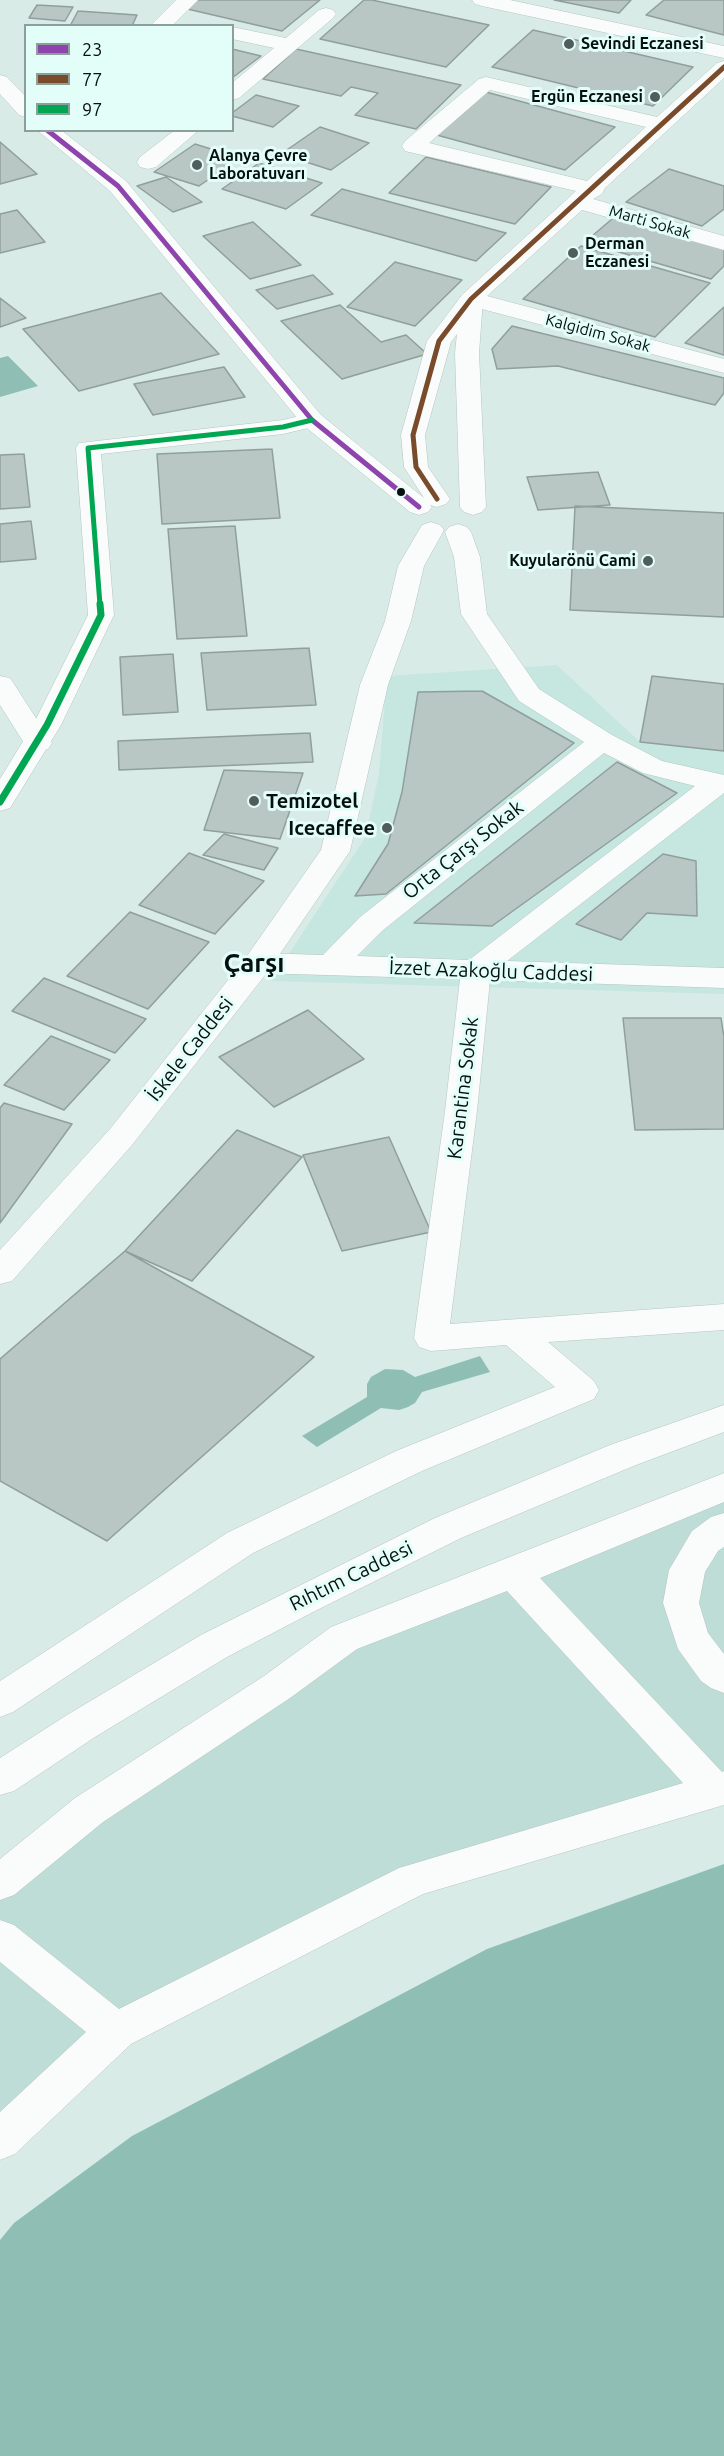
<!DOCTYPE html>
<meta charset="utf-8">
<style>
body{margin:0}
#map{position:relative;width:724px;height:2456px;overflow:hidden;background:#d8ebe7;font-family:Ubuntu,sans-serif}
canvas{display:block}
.legend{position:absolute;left:24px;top:24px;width:210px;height:108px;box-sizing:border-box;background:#e3fef8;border:2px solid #8b9f9b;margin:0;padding:8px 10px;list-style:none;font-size:18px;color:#06110f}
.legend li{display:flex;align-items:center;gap:12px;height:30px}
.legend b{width:30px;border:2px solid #8b9f9b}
</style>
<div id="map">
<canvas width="724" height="2456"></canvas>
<ul class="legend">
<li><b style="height:8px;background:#8e44ad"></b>23</li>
<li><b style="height:8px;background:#7a4b2a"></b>77</li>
<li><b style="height:8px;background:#00a651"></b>97</li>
</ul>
</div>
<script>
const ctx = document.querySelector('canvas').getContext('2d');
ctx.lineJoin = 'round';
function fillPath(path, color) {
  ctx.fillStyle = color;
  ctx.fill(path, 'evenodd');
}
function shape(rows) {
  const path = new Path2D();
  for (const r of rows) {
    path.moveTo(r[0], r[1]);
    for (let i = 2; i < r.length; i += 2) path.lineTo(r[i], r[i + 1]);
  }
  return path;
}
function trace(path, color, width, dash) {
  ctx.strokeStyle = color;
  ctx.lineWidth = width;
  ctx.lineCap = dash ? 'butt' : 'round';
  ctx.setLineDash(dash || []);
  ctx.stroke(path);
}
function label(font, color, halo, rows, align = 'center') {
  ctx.font = font + ' Ubuntu,sans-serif';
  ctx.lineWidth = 6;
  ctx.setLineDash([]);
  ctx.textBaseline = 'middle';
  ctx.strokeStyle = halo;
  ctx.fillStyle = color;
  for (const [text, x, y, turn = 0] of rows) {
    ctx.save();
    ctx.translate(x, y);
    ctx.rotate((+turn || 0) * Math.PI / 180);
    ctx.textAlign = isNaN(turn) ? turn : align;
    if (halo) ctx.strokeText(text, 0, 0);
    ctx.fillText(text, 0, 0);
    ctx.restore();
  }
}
fillPath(shape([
 [557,665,640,742,724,749,724,994,271,981,365,838,379,774,387,676]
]), '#c6e6e0');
fillPath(shape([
 [724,1497,724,1780,532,1576],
 [510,1584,698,1789,409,1869,117,2019,0,1924,0,1895,95,1818,355,1645],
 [0,1951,101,2031,0,2126]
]), '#beddd6');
fillPath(shape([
 [8,356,38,386,0,397,0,358],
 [480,1356,490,1372,422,1392,415,1403,408,1407,399,1410,381,1408,317,1447,302,1436,367,1397,367,1384,371,1377,385,1369,403,1370,415,1377],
 [724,1864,724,2456,0,2456,0,2240,14,2223,132,2136,487,1949]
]), '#8fbeb5');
const building = shape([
 [193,0,320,0,282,31,183,8,193,0],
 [364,0,372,0,489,25,446,67,320,39,364,0],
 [554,0,631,0,619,13,554,0],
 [664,0,724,0,724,35,646,15,664,0],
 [37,5,73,7,65,21,29,18,37,5],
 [78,11,137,15,132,26,70,26,78,11],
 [533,30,693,67,653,106,492,67,533,30],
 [232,49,261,56,232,78,232,49],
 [296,49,461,85,416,129,355,115,378,93,351,87,341,96,263,79,296,49],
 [486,92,615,127,565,170,433,134,486,92],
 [256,95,299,106,273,127,232,116,232,113,256,95],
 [320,127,369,143,331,170,281,154,320,127],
 [0,142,37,174,0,184,0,142],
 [195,144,240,158,199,186,154,172,195,144],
 [426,157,551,187,515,224,389,193,426,157],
 [259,163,322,183,286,209,222,189,259,163],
 [669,169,724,186,724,209,702,226,626,202,669,169],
 [166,177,202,202,173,212,137,186,166,177],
 [342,189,506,233,476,261,311,215,342,189],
 [17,210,45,242,0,253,0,214,17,210],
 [619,213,724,243,724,266,711,279,585,242,619,213],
 [253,222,301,265,250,279,203,236,253,222],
 [581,246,710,283,655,337,523,299,581,246],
 [395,262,462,280,415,326,347,307,395,262],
 [313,275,333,294,277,309,256,290,313,275],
 [161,293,219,354,79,391,23,329,161,293],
 [0,298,26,318,0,327,0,298],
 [340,305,381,342,406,335,427,354,342,379,281,321,340,305],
 [724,307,724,355,685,343,724,307],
 [512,326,724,378,724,393,715,405,558,366,497,369,492,349,512,326],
 [224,367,245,397,153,415,134,384,224,367],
 [272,449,280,518,162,524,157,454,272,449],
 [24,454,30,507,0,509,0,455,24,454],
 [598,472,610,505,538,510,527,477,598,472],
 [575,506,724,513,724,617,570,610,575,506],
 [31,521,36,559,0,562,0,524,31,521],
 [235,526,247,636,177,639,168,529,235,526],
 [309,648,316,705,207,710,201,653,309,648],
 [173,654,178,712,123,715,120,657,173,654],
 [652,676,724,684,724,751,640,742,652,676],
 [482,691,574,743,386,894,355,896,388,844,402,792,418,692,482,691],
 [310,733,313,762,119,770,118,741,310,733],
 [617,762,677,793,492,926,414,923,617,762],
 [224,770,303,773,280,839,204,830,224,770],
 [224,834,278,848,264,870,203,855,224,834],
 [189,853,264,881,215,934,139,905,189,853],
 [663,854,696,861,697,916,647,913,621,940,576,924,663,854],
 [130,912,209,942,148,1009,67,976,130,912],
 [44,978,146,1019,115,1053,12,1011,44,978],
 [308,1010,364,1059,274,1107,219,1057,308,1010],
 [623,1018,721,1018,724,1037,724,1129,635,1130,623,1018],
 [51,1036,110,1060,64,1110,4,1085,51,1036],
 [4,1103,72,1124,0,1223,0,1108,4,1103],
 [237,1130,302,1157,192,1281,125,1251,237,1130],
 [389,1137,431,1232,342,1251,303,1155,389,1137],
 [125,1251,314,1357,107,1541,0,1481,0,1359,125,1251]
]);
fillPath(building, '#b8c7c4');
trace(building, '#909f9c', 1.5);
const pedestrian = shape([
 [458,524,467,527,471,532,480,557,487,614,539,689,612,735,662,761,724,775,724,793,507,961,724,968,724,988,490,980,477,1111,450,1324,724,1304,724,1330,548,1342,594,1381,599,1390,594,1399,422,1471,253,1553,13,1712,0,1717,0,1681,227,1533,396,1451,555,1387,506,1345,431,1351,419,1347,414,1338,445,1111,460,979,258,973,247,970,243,963,247,956,258,953,323,955,360,917,584,742,519,701,461,614,454,557,445,532,449,527,458,524],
 [604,753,643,773,695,786,469,960,357,956,382,931,604,753],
 [724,1473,724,1502,540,1578,722,1772,724,1771,724,1805,423,1894,131,2044,15,2154,0,2160,0,2112,86,2032,0,1962,0,1920,14,1925,119,2009,399,1868,683,1783,507,1591,357,1649,290,1698,103,1822,14,1895,0,1900,0,1859,75,1798,264,1676,331,1627,724,1473],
 [724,1513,724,1547,718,1551,705,1572,699,1603,708,1633,724,1654,724,1693,711,1688,701,1681,678,1649,663,1603,669,1570,692,1531,711,1517,724,1513]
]);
const minor = shape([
 [176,0,198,0,172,26,150,26,176,0],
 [472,0,510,0,724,46,724,58,482,6,475,4,472,0],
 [326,8,333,10,336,14,333,18,239,98,232,100,232,83,274,48,232,39,232,27,286,38,319,10,326,8],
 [724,61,724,78,605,188,602,194,593,199,724,236,724,250,582,210,487,296,724,359,724,373,463,304,459,299,463,294,576,191,405,151,402,146,405,141,479,79,486,77,657,117,717,63,724,61],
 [490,90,646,127,587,181,429,143,490,90],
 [175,130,199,130,156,167,148,169,140,167,137,162,140,157,175,130],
 [312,413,321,415,324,420,321,425,283,434,101,454,114,615,61,725,10,808,0,811,0,779,33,725,88,615,76,448,79,443,283,420,312,413]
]);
const tertiary = shape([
 [0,75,7,77,26,97,26,117,19,115,0,94,0,75],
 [37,130,61,130,126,181,321,415,424,498,404,467,401,435,427,341,463,294,471,292,479,294,483,299,479,353,486,507,482,512,473,515,464,512,460,507,455,353,457,334,451,342,425,435,428,467,450,499,446,504,437,507,430,505,432,507,428,512,419,515,410,512,303,425,110,191,37,130],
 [431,522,440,525,444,530,424,566,411,621,388,685,350,851,269,970,132,1145,12,1281,0,1284,0,1250,110,1129,247,956,321,850,360,685,385,621,398,566,422,525,431,522],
 [0,676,10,678,14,684,52,743,48,749,38,751,28,749,24,743,0,705,0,676],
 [724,1405,724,1432,636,1465,461,1538,311,1613,227,1657,95,1737,14,1791,0,1795,0,1758,67,1715,201,1635,435,1518,610,1445,724,1405]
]);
trace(pedestrian, '#b6c5c2', 1);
trace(minor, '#b6c5c2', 1);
trace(tertiary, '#b6c5c2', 1);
fillPath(pedestrian, '#f9fcfb');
fillPath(minor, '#f9fcfb');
fillPath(tertiary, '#f9fcfb');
trace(shape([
 [47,130,118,186,312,420,419,507]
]), '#8e44ad', 5);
trace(shape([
 [437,499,416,467,413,435,439,341,471,299,724,67]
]), '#7a4b2a', 5);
trace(shape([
 [100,605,88,448,283,427,312,420]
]), '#00a651', 5);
trace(shape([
 [0,802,47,725,101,615,100,604]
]), '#00a651', 7);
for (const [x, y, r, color] of [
 [569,44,6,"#505d5b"],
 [655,97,6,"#505d5b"],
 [197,165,6,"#505d5b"],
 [573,253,6,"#505d5b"],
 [401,492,5,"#06110f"],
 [648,561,6,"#505d5b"],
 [254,801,6,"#505d5b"],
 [387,828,6,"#505d5b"]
]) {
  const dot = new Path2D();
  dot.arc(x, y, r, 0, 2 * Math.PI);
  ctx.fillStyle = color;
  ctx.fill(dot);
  trace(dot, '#e3fef8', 2);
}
label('bold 16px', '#06110f', '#e3fef8', [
 ["Sevindi Eczanesi",581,44],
 ["Ergün Eczanesi",643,97,"right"],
 ["Alanya Çevre",209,156],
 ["Laboratuvarı",209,174],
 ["Derman",585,244],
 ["Eczanesi",585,262],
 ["Kuyularönü Cami",636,561,"right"]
], 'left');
label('16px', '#06110f', '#e3fef8', [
 ["Marti Sokak",650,222,16],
 ["Kalgidim Sokak",598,333,15]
]);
label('bold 20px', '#06110f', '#e3fef8', [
 ["Temizotel",266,801],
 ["Icecaffee",375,828,"right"]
], 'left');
label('20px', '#06110f', '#e3fef8', [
 ["Orta Çarşı Sokak",463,850,-38],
 ["İzzet Azakoğlu Caddesi",491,971,2],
 ["İskele Caddesi",190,1049,-52],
 ["Karantina Sokak",463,1088,-83],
 ["Rıhtım Caddesi",351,1576,-26]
]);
label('bold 26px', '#06110f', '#e3fef8', [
 ["Çarşı",254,963]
]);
</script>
